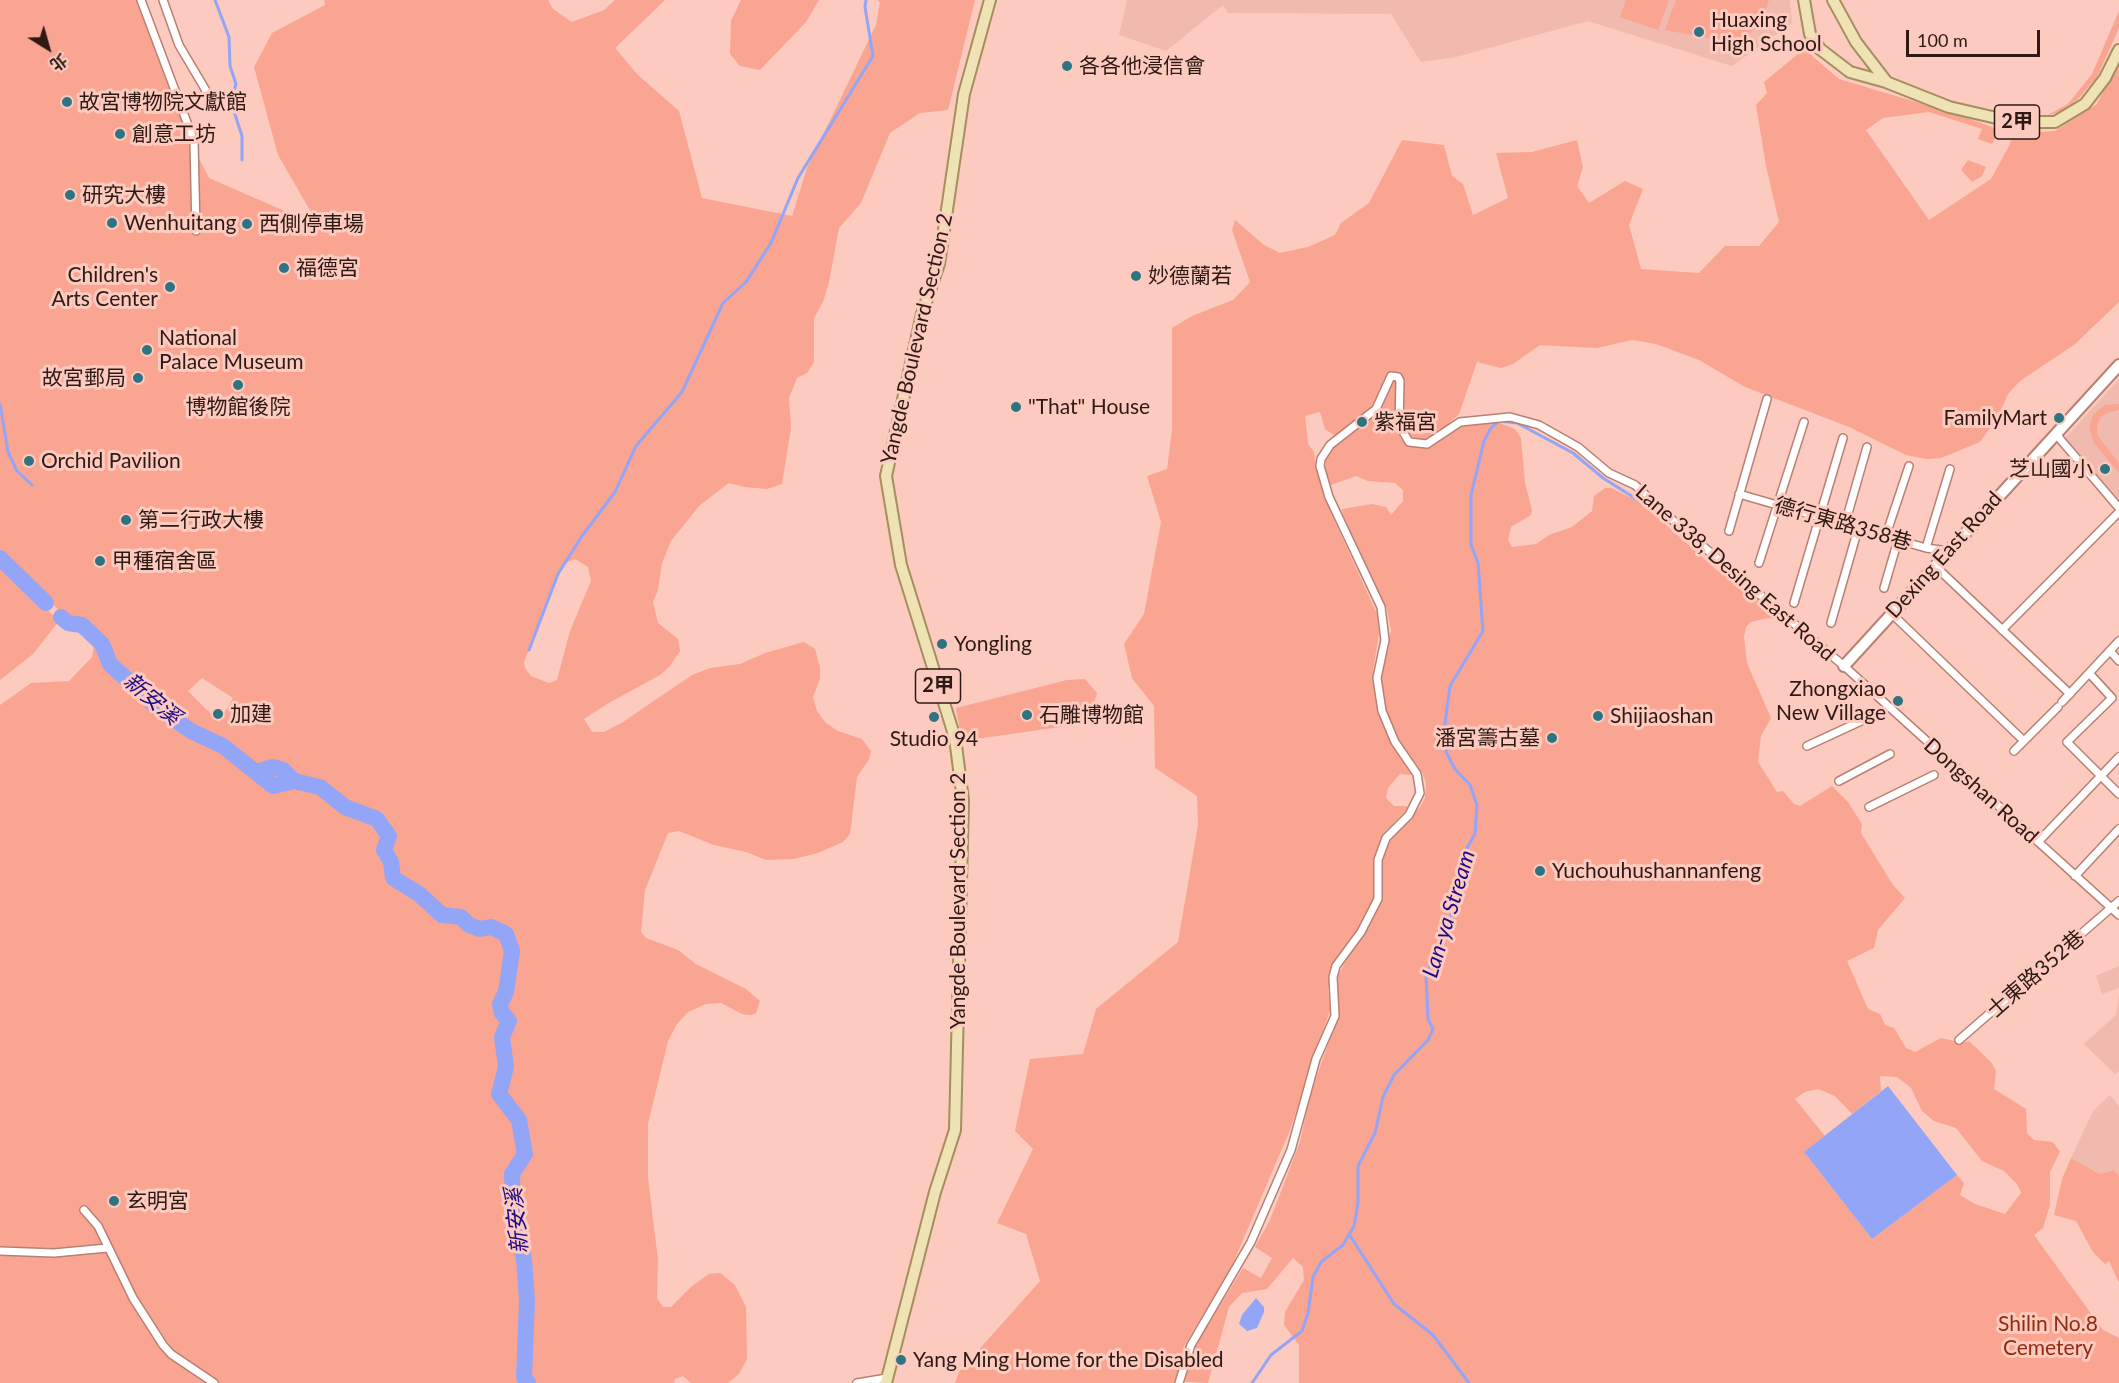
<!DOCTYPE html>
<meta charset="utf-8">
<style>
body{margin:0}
#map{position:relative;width:2119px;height:1383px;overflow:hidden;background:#fccabe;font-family:Lato,"Noto Sans TC",sans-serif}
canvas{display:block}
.north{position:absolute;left:18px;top:18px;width:60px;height:60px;-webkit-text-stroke:4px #fccabe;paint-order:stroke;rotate:143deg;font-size:16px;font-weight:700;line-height:24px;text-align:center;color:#2e1914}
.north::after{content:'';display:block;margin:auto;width:21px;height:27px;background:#2e1914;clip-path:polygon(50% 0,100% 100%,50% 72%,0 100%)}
.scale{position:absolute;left:1906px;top:30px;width:134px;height:27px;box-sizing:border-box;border:3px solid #2e1914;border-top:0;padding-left:8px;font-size:18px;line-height:21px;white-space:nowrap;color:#2e1914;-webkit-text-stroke:4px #fccabe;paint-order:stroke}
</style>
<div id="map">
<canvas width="2119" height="1383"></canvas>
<div class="north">北</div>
<div class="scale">100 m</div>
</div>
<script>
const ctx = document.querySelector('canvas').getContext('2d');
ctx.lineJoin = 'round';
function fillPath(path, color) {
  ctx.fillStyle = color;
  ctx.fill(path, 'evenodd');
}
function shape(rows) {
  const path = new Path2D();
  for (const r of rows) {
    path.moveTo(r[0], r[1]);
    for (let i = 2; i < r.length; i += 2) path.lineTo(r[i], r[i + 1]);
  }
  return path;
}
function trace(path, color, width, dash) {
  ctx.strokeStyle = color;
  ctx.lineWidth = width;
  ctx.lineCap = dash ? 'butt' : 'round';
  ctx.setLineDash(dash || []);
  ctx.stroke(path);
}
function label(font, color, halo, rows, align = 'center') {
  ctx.font = font + ' Lato,"Noto Sans TC",sans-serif';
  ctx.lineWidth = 6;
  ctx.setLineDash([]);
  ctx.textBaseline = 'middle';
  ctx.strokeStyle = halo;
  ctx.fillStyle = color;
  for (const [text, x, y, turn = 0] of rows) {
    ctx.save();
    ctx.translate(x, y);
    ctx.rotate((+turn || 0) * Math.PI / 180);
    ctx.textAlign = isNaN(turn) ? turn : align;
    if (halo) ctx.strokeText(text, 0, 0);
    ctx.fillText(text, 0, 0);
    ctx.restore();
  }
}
fillPath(shape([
 [1127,0,1790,0,1792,23,1732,66,1588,21,1456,57,1421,62,1391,14,1228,13,1223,5,1166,51,1119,35],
 [2119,379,2119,501,2065,438],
 [2119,966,2119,988,2102,994,2096,976],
 [2119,996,2119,1071,2115,1074,2084,1044,2116,1015],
 [2110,1095,2119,1106,2119,1176,2114,1170,2100,1174,2071,1158,2093,1111]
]), '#f0baae');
fillPath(shape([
 [0,0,138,0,190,141,209,178,319,226,278,155,254,67,272,33,325,5,324,0,548,0,553,9,572,22,604,10,615,0,665,0,615,48,638,75,679,111,702,198,792,216,807,168,876,25,880,2,877,0,975,0,948,110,920,113,890,133,861,203,839,228,829,282,823,302,814,318,814,362,807,373,797,378,789,398,791,428,782,484,767,489,745,487,729,483,700,505,671,541,662,563,658,590,653,602,658,623,678,639,680,651,670,666,660,675,607,704,584,719,592,732,604,732,623,722,692,675,710,668,740,664,765,653,804,642,815,649,820,668,820,679,813,697,817,711,826,723,838,731,862,739,871,751,869,759,857,777,850,834,843,842,818,853,793,859,766,860,746,852,714,845,679,831,668,833,645,890,641,932,646,938,678,950,696,964,746,989,760,1001,756,1013,751,1015,742,1014,721,1003,706,1004,688,1012,677,1024,668,1041,648,1124,648,1178,658,1260,657,1298,663,1307,671,1307,692,1286,709,1274,720,1273,735,1285,746,1307,747,1359,739,1374,728,1383,691,1383,683,1376,675,1379,674,1383,0,1383,0,705,31,683,69,681,92,657,97,633,79,617,66,617,12,565,0,549],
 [575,559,588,567,591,581,570,631,557,680,549,683,531,676,525,668,524,662,560,569,565,563],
 [202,678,233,698,219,722,188,691],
 [741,0,819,0,806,22,760,70,740,66,730,54,731,21],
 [1626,0,1669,0,1658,30,1620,17],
 [1676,0,1769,0,1762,21,1748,35,1730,42,1665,30],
 [2119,11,2119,28,2097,77,2078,99,2063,111,2046,116,2068,104,2092,74],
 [1804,49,1839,79,1956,114,2000,130,1992,144,1978,139,1982,129,1929,112,1883,118,1866,130,1929,220,1991,179,2010,144,2012,134,2055,131,2097,104,2119,59,2119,302,2074,345,2020,381,2008,394,1998,417,1980,442,1941,458,1927,459,1906,455,1849,427,1745,387,1699,360,1656,344,1632,340,1597,348,1540,345,1513,364,1501,368,1477,362,1459,414,1430,440,1414,439,1403,426,1398,374,1396,373,1391,373,1384,379,1378,397,1363,417,1335,436,1325,429,1320,412,1305,416,1308,444,1314,452,1316,469,1329,509,1377,614,1379,633,1373,671,1380,716,1392,744,1413,773,1412,775,1400,774,1388,788,1386,798,1394,806,1406,806,1408,808,1384,833,1374,858,1374,900,1359,929,1334,963,1328,989,1330,1010,1290,1130,1231,1268,1184,1346,1176,1383,955,1383,959,1372,1040,1281,1026,1234,997,1223,1033,1149,1015,1131,1030,1059,1083,1054,1096,1009,1178,942,1198,825,1197,796,1155,768,1154,706,1132,678,1124,644,1144,614,1161,522,1147,476,1167,469,1172,430,1172,328,1192,316,1233,300,1250,282,1232,230,1235,220,1264,245,1280,253,1308,247,1335,235,1341,223,1369,203,1402,140,1444,145,1452,176,1463,184,1473,215,1508,198,1496,153,1532,152,1577,140,1583,167,1577,186,1589,203,1625,181,1643,189,1629,225,1641,269,1699,273,1725,246,1759,246,1779,222,1766,166,1756,105,1767,93,1764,82],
 [1968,160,1986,167,1982,176,1972,182,1961,170],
 [1393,378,1398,381,1397,429,1401,439,1408,444,1425,447,1453,429,1464,425,1494,421,1515,429,1521,438,1525,483,1532,510,1531,515,1511,527,1508,540,1512,547,1536,544,1549,535,1572,527,1592,511,1594,496,1605,488,1611,488,1640,502,1718,571,1734,577,1782,617,1780,620,1768,618,1751,622,1746,627,1744,637,1747,663,1771,718,1761,736,1758,762,1777,792,1783,791,1794,804,1800,806,1832,786,1848,802,1862,824,1861,833,1893,885,1905,898,1878,930,1874,948,1847,961,1868,1009,1880,1014,1885,1025,1894,1028,1906,1048,1915,1052,1941,1038,1963,1043,1969,1041,1991,1062,1996,1071,1994,1089,2026,1109,2027,1133,2034,1140,2053,1142,2060,1152,2050,1172,2050,1205,2043,1228,2034,1235,2103,1330,2119,1338,2119,1383,1299,1383,1299,1345,1284,1325,1285,1312,1304,1280,1303,1267,1293,1258,1267,1289,1242,1293,1229,1307,1208,1383,1185,1382,1193,1349,1243,1268,1261,1278,1272,1258,1255,1247,1270,1220,1300,1142,1311,1092,1338,1017,1337,977,1381,899,1380,863,1389,840,1420,807,1425,798,1426,783,1422,772,1405,750,1389,723,1385,709,1381,672,1391,631,1387,609,1343,515,1342,509,1372,504,1386,507,1391,515,1403,501,1403,490,1395,483,1368,481,1356,476,1331,485,1325,469,1326,457,1333,448,1378,412],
 [1880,1076,1897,1077,1911,1088,1922,1111,1934,1121,1956,1128,1982,1161,2004,1171,2017,1184,2021,1193,2005,1214,1975,1204,1960,1195,1964,1183,1957,1175,1872,1239,1804,1152,1825,1136,1795,1099,1805,1092,1818,1089,1835,1096,1852,1114,1881,1091],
 [2119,404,2119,410,2107,413,2100,418,2097,427,2097,435,2119,463,2119,473,2093,442,2089,427,2093,415,2105,405],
 [0,564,59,621,33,654,0,680],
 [1085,679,1097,693,1088,723,962,741,956,708,1067,680],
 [2071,1158,2100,1174,2114,1170,2119,1176,2119,1283,2109,1261,2105,1264,2093,1252,2076,1221,2054,1215,2062,1179]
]), '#f9a591');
fillPath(shape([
 [1888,1086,1957,1175,1872,1239,1804,1152],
 [1256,1298,1264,1307,1264,1312,1257,1328,1247,1331,1239,1324,1242,1315]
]), '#93a5f7');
trace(shape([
 [215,0,229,37,230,66,236,84,231,102,242,136,242,160],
 [0,404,8,452,17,471,32,485],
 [529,650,558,574,582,536,615,492,636,446,682,392,723,303,746,282,771,243,798,178,873,56,865,7,866,0],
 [1349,1234,1394,1304,1433,1335,1469,1383],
 [1252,1383,1271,1355,1302,1331,1308,1313,1313,1277,1321,1262,1343,1245,1354,1226,1358,1203,1358,1166,1375,1133,1383,1097,1394,1075,1428,1040,1433,1029,1428,1019,1426,975,1455,906,1464,880,1463,863,1467,848,1475,834,1477,805,1470,785,1455,769,1446,752,1444,731,1450,686,1483,631,1478,563,1471,545,1471,495,1484,441,1491,428,1499,421,1517,423,1573,453,1603,478,1657,512]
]), '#93a5f7', 3);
trace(shape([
 [0,558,46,603],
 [61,617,68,623,82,625,102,644,110,664,158,708,191,731,223,746,273,786,294,781,320,787,345,807,377,819,389,836,384,850,391,862,393,878,419,894,442,915,461,917,469,925,480,929,491,927,506,934,512,951,506,992,500,1004,502,1013,509,1021,502,1037,506,1067,499,1094,519,1120,525,1154,512,1174,513,1208,524,1260,527,1300,524,1378,528,1383],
 [257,772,273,767,283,770,294,781]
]), '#93a5f7', 16);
const street = shape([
 [141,0,194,141,196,231],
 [163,0,179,45,208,94],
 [2057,433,2060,439,2119,508],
 [1739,494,1926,548,1948,551],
 [1845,524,1867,447],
 [1729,531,1767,399],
 [1886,535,1909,466],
 [1926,548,1950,469],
 [1759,563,1804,422],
 [1934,565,2070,694],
 [1884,588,1898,540],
 [1794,603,1843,438],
 [1891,613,2024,741],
 [1831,623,1858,529],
 [2002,630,2119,512],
 [2110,651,2119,661],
 [2089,673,2112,698,2067,742,2119,794],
 [2062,702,2119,641],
 [1807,746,1872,716],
 [2014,751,2058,707],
 [1839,781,1890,754],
 [1869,807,1934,775],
 [2038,842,2119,757],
 [2075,876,2119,829],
 [1959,1040,2119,901],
 [84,1210,98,1226,133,1298,163,1345,171,1354,214,1383],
 [0,1251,54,1253,107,1248],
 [857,1383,887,1378],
 [1179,1383,1191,1345,1251,1242,1291,1150,1316,1059,1335,1016,1333,977,1336,966,1361,932,1378,899,1378,860,1386,838,1409,815,1420,793,1417,774,1395,742,1382,711,1377,678,1385,640,1381,607,1329,497,1320,466,1321,459,1330,445,1376,409,1391,376,1398,377,1400,381,1399,425,1409,442,1427,444,1460,422,1510,417,1539,425,1578,447,1609,473,1635,485,1678,525,1844,666,2119,915]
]);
const secondary = shape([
 [1844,666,2119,365]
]);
const primary = shape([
 [1804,0,1810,34,1820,49,1850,72,1886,82,1949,107,2014,122,2055,122,2085,104,2105,78,2119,50],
 [1833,0,1856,42,1886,81],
 [886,1383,935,1192,955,1130,963,800,955,738,901,565,886,476,922,314,939,264,964,94,990,0]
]);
trace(street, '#b88072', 10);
trace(secondary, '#b88072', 14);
trace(primary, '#a48f5d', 14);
trace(street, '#fff', 7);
trace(secondary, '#fff', 10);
trace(primary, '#efe2b5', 10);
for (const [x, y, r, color] of [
 [1699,32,6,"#2e7382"],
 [1067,66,6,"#2e7382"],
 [67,102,6,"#2e7382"],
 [120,134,6,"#2e7382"],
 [70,195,6,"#2e7382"],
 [112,223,6,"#2e7382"],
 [247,224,6,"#2e7382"],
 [284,268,6,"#2e7382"],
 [1136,276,6,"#2e7382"],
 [170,287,6,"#2e7382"],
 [147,350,6,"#2e7382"],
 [138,378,6,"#2e7382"],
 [238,385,6,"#2e7382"],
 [1016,407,6,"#2e7382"],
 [2059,418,6,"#2e7382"],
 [1362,422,6,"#2e7382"],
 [29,461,6,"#2e7382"],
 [2105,469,6,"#2e7382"],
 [126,520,6,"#2e7382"],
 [100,561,6,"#2e7382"],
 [942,644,6,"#2e7382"],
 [1898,701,6,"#2e7382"],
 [218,714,6,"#2e7382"],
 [1027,715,6,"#2e7382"],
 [1598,716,6,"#2e7382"],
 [934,717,6,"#2e7382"],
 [1552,738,6,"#2e7382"],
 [1540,871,6,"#2e7382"],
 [114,1201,6,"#2e7382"],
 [901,1360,6,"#2e7382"]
]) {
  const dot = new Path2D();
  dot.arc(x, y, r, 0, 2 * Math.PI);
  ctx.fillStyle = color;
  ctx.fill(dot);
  trace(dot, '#fccabe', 2);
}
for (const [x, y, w] of [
 [2017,122,45],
 [938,686,45]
]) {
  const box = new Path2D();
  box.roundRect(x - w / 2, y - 17, w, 34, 4.5);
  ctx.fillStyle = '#fccabe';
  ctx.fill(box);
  trace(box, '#2e1914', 1.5);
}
label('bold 20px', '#2e1914', null, [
 ["2甲",2017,122],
 ["2甲",938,686]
]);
label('21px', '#2e1914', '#fccabe', [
 ["Huaxing",1711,20],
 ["High School",1711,44],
 ["各各他浸信會",1079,66],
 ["故宮博物院文獻館",79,102],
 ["創意工坊",132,134],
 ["研究大樓",82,195],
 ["Wenhuitang",124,223],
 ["西側停車場",259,224],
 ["福德宮",296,268],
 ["Children's",158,275,"right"],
 ["Arts Center",158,299,"right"],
 ["妙德蘭若",1148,276],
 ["National",159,338],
 ["Palace Museum",159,362],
 ["故宮郵局",126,378,"right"],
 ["博物館後院",238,407,"center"],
 ["\"That\" House",1028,407],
 ["FamilyMart",2047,418,"right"],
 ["紫福宮",1374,422],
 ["Orchid Pavilion",41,461],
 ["芝山國小",2093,469,"right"],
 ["第二行政大樓",138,520],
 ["甲種宿舍區",112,561],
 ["Yongling",954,644],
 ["Zhongxiao",1886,689,"right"],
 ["New Village",1886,713,"right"],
 ["加建",230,714],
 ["石雕博物館",1039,715],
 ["Shijiaoshan",1610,716],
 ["潘宮籌古墓",1540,738,"right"],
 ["Studio 94",934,739,"center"],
 ["Yuchouhushannanfeng",1552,871],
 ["玄明宮",126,1201],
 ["Yang Ming Home for the Disabled",913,1360]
], 'left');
label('21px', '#2e1914', '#fccabe', [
 ["Yangde Boulevard Section 2",917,339,-77],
 ["德行東路358巷",1843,524,16],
 ["Dexing East Road",1944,555,-48],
 ["Lane 338, Desing East Road",1735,573,41],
 ["Dongshan Road",1981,791,42],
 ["Yangde Boulevard Section 2",958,901,-90],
 ["士東路352巷",2036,974,-41]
]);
label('21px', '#922910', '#fccabe', [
 ["Shilin No.8",2048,1324],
 ["Cemetery",2048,1348]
]);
label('italic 22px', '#1e0a86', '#fccabe', [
 ["新安溪",152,699,40],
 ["Lan-ya Stream",1449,914,-73],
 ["新安溪",517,1221,-96]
]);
</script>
